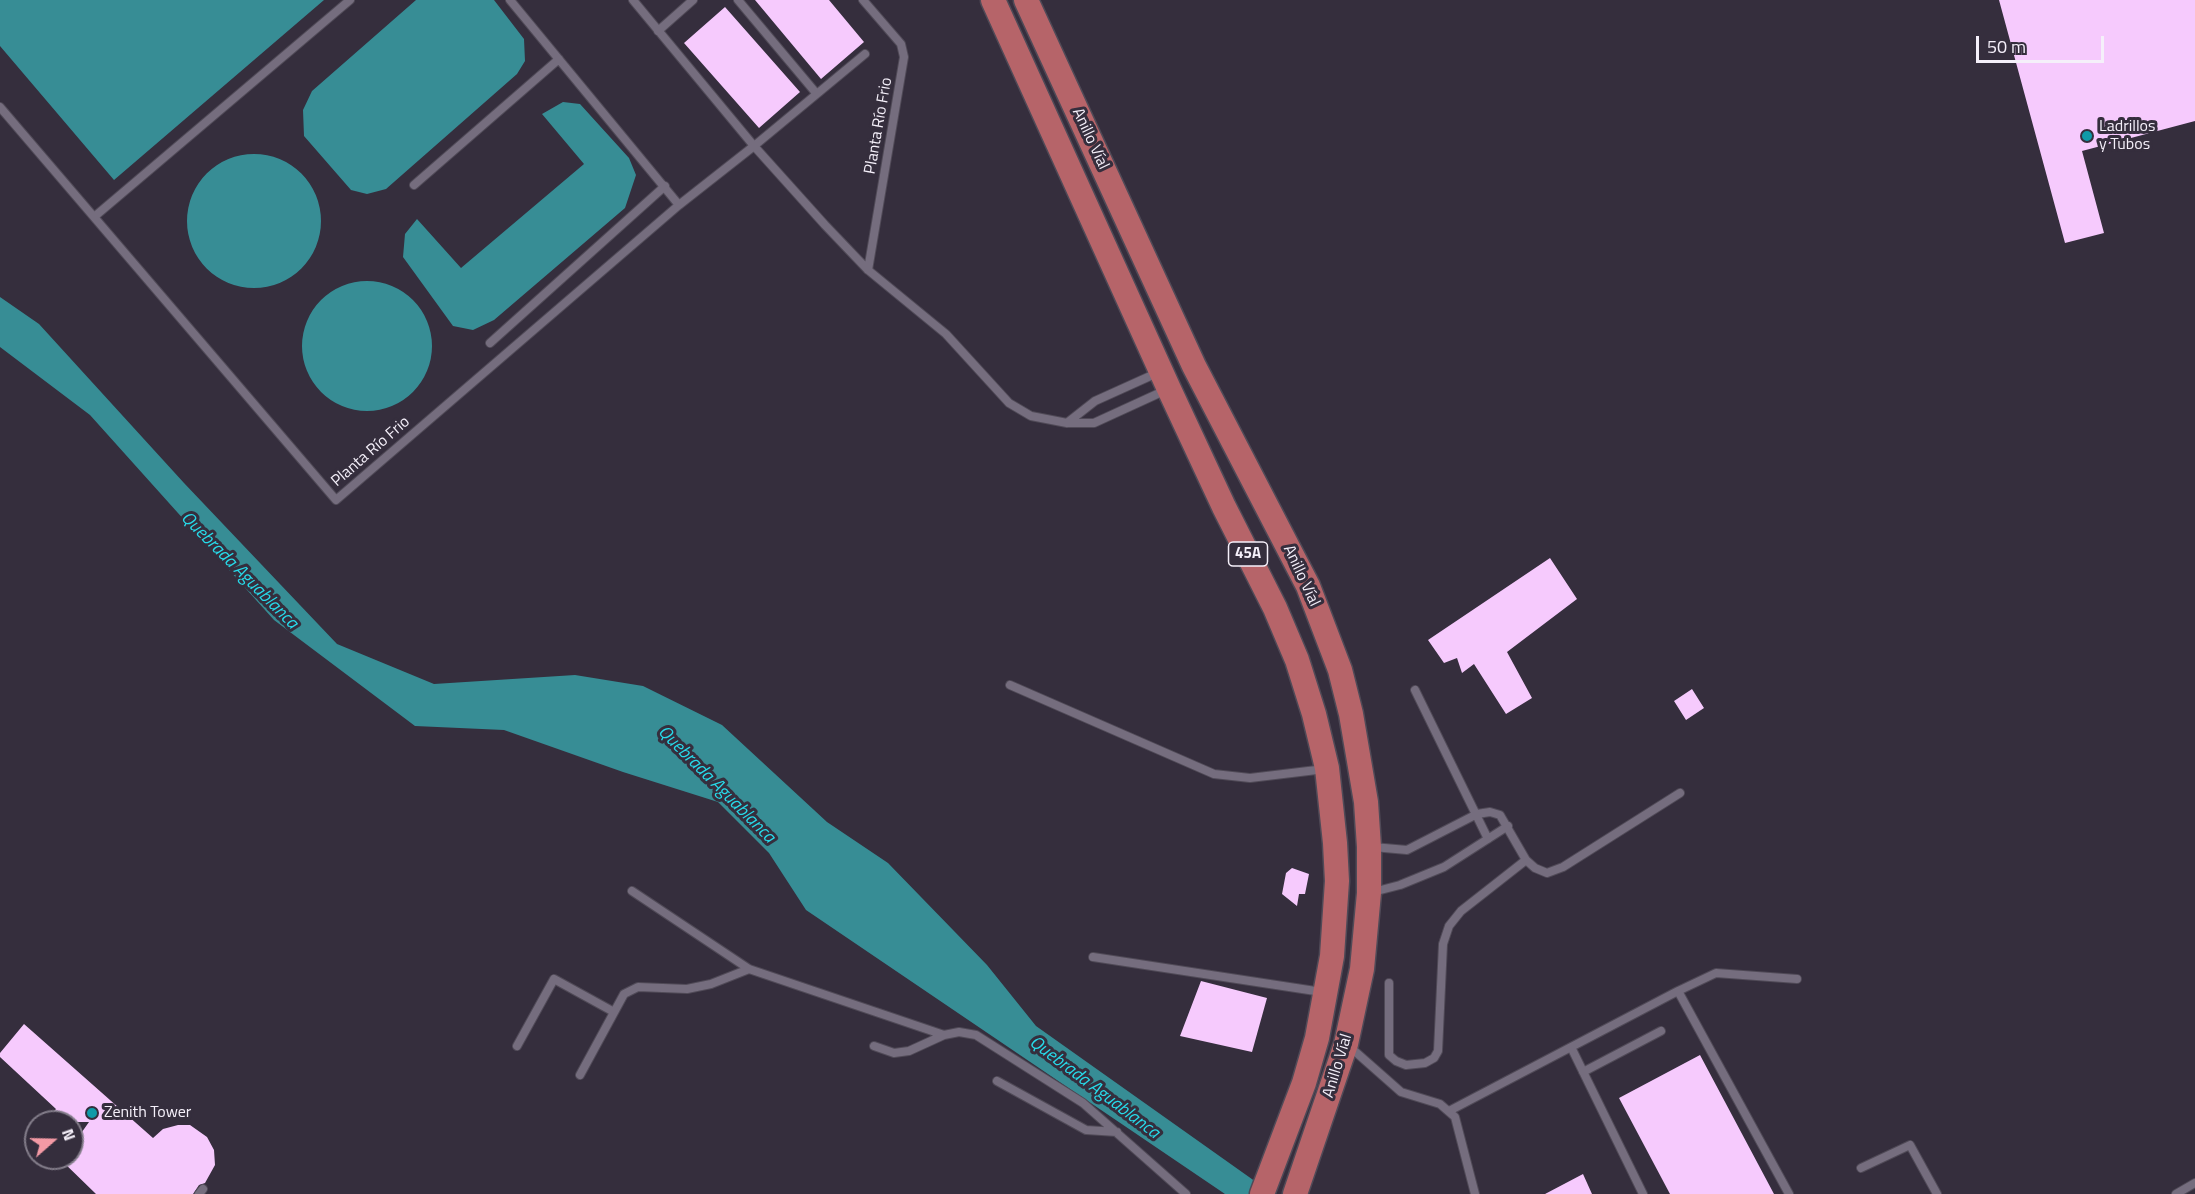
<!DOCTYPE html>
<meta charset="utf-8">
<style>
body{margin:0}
#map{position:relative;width:2195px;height:1194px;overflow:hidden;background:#352e3d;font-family:"Titillium Web",sans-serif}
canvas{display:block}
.north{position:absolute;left:24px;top:1110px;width:60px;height:60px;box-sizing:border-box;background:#352e3d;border:2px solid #827c89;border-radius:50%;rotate:70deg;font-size:16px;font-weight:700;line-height:24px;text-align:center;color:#f5f0fa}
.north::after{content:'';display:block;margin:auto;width:21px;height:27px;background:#f49aa5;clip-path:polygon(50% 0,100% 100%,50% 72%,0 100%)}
.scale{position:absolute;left:1976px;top:36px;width:128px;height:27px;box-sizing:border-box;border:3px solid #f5f0fa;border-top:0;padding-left:8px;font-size:18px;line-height:21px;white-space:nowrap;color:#f5f0fa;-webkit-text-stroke:4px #352e3d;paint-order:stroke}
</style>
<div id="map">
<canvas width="2195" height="1194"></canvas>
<div class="north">N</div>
<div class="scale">50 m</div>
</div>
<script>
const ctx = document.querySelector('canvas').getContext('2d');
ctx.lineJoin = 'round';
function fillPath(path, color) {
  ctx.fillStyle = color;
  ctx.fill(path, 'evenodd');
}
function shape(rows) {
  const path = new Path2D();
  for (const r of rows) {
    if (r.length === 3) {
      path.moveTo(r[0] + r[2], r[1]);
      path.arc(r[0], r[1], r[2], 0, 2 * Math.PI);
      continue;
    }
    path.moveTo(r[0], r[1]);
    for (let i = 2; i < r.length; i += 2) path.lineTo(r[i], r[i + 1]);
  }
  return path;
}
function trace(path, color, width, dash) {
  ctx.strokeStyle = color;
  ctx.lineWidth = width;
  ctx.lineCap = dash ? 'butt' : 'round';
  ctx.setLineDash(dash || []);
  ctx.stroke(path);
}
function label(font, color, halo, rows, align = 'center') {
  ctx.font = font + ' "Titillium Web",sans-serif';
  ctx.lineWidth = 6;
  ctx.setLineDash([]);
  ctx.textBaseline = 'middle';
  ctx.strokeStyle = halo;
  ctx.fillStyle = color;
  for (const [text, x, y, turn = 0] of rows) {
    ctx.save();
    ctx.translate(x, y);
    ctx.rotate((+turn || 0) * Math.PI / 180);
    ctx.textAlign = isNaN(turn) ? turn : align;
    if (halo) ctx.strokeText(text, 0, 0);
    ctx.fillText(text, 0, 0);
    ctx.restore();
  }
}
fillPath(shape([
 [0,0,324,0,114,180,0,46],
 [416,0,494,0,524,39,525,61,517,74,386,189,367,194,351,190,304,136,303,110,312,91],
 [563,102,580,104,629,158,636,175,625,208,494,320,473,330,453,326,403,257,405,234,417,219,461,268,584,164,542,114],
 [254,221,67],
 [367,346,65],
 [0,297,39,324,184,483,337,644,434,684,575,675,643,686,722,725,827,822,888,863,987,965,1036,1026,1273,1194,1225,1194,806,910,769,853,718,802,623,772,504,730,415,726,274,620,90,415,0,347]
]), '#378d95');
fillPath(shape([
 [755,0,829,0,864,42,821,79],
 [1999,0,2195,0,2195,121,2082,151,2104,233,2065,243],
 [725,7,800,92,759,128,684,43],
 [1550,558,1577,599,1507,652,1532,698,1506,714,1474,664,1462,673,1457,658,1444,663,1428,640],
 [1692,689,1704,708,1686,720,1674,701],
 [1292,868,1309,874,1305,894,1299,894,1297,906,1282,894,1286,873],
 [1201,981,1267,998,1252,1052,1180,1036],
 [24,1024,153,1138,163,1129,178,1125,190,1125,207,1137,214,1150,215,1165,205,1183,199,1185,193,1194,96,1194,59,1158,72,1158,72,1146,89,1122,46,1122,56,1109,0,1057,0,1053],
 [1700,1055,1774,1194,1670,1194,1619,1098],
 [1583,1174,1592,1194,1545,1194]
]), '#f6cafd');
const service = shape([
 [510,0,679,205],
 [633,0,754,146,825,225,868,270,946,334,1009,403,1031,416,1067,423,1094,423,1166,390],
 [738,0,816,93],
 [863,0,901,44,904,57,868,270],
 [658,31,693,0],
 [0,107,336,500,679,205,754,146,865,54],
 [414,185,559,59],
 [94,217,350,0],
 [490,343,665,186],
 [1067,423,1095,401,1157,373],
 [1010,685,1214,774,1250,778,1325,769],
 [1415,690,1488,839],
 [1373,847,1407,850,1477,814,1490,812,1500,815,1526,860,1535,868,1547,873,1563,867,1680,793],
 [632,891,749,969,944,1035],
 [1373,892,1400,885,1444,867,1508,826],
 [1093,957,1322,992],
 [1389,983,1389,1055,1396,1061,1406,1065,1425,1063,1434,1058,1438,1051,1443,944,1449,926,1461,911,1526,860],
 [1678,991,1789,1194],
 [517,1046,554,979,614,1012],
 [874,1046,894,1053,909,1051,944,1035,959,1032,976,1035,1083,1103,1186,1194],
 [1350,1047,1401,1092,1440,1104,1455,1117,1475,1194],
 [1571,1047,1643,1194],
 [1583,1072,1661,1031],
 [580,1075,624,994,638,987,687,989,711,984,749,969],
 [997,1081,1086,1130,1117,1132],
 [1449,1111,1678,991,1716,973,1797,979],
 [1861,1168,1910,1145,1937,1194],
 [199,1194,203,1189],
 [2176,1194,2195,1183]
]);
const trunk = shape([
 [993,0,1169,389,1224,507,1275,608,1297,660,1314,714,1327,768,1335,843,1337,881,1332,956,1317,1038,1304,1083,1262,1194],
 [1026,0,1194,366,1308,586,1340,670,1351,714,1366,802,1369,847,1369,893,1362,969,1346,1044,1295,1194]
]);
trace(service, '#504a57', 10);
trace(trunk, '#504a57', 27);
trace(service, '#756d7e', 8);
trace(trunk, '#b66469', 24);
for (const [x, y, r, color] of [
 [2087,136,6,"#0f9aa8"],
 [92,1113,6,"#0f9aa8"]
]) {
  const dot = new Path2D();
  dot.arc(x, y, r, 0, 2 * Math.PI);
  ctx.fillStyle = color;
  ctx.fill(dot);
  trace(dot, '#352e3d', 2);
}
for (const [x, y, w] of [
 [1248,554,39]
]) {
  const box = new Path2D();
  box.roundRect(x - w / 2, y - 12, w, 24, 4.5);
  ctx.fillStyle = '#352e3d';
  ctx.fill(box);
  trace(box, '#f5f0fa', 1.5);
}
label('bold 15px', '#f5f0fa', null, [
 ["45A",1248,554]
]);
label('16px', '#f5f0fa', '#352e3d', [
 ["Planta Río Frio",879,126,-80],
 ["Anillo Víal",1090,139,65],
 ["Planta Río Frio",371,452,-41],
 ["Anillo Víal",1301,576,65],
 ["Anillo Víal",1338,1066,-73]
]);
label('16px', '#f5f0fa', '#352e3d', [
 ["Ladrillos",2099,127],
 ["y Tubos",2099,145],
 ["Zenith Tower",104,1113]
], 'left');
label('italic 18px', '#27dae9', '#352e3d', [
 ["Quebrada Aguablanca",239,571,45],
 ["Quebrada Aguablanca",716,785,45],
 ["Quebrada Aguablanca",1094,1088,37]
]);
</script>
